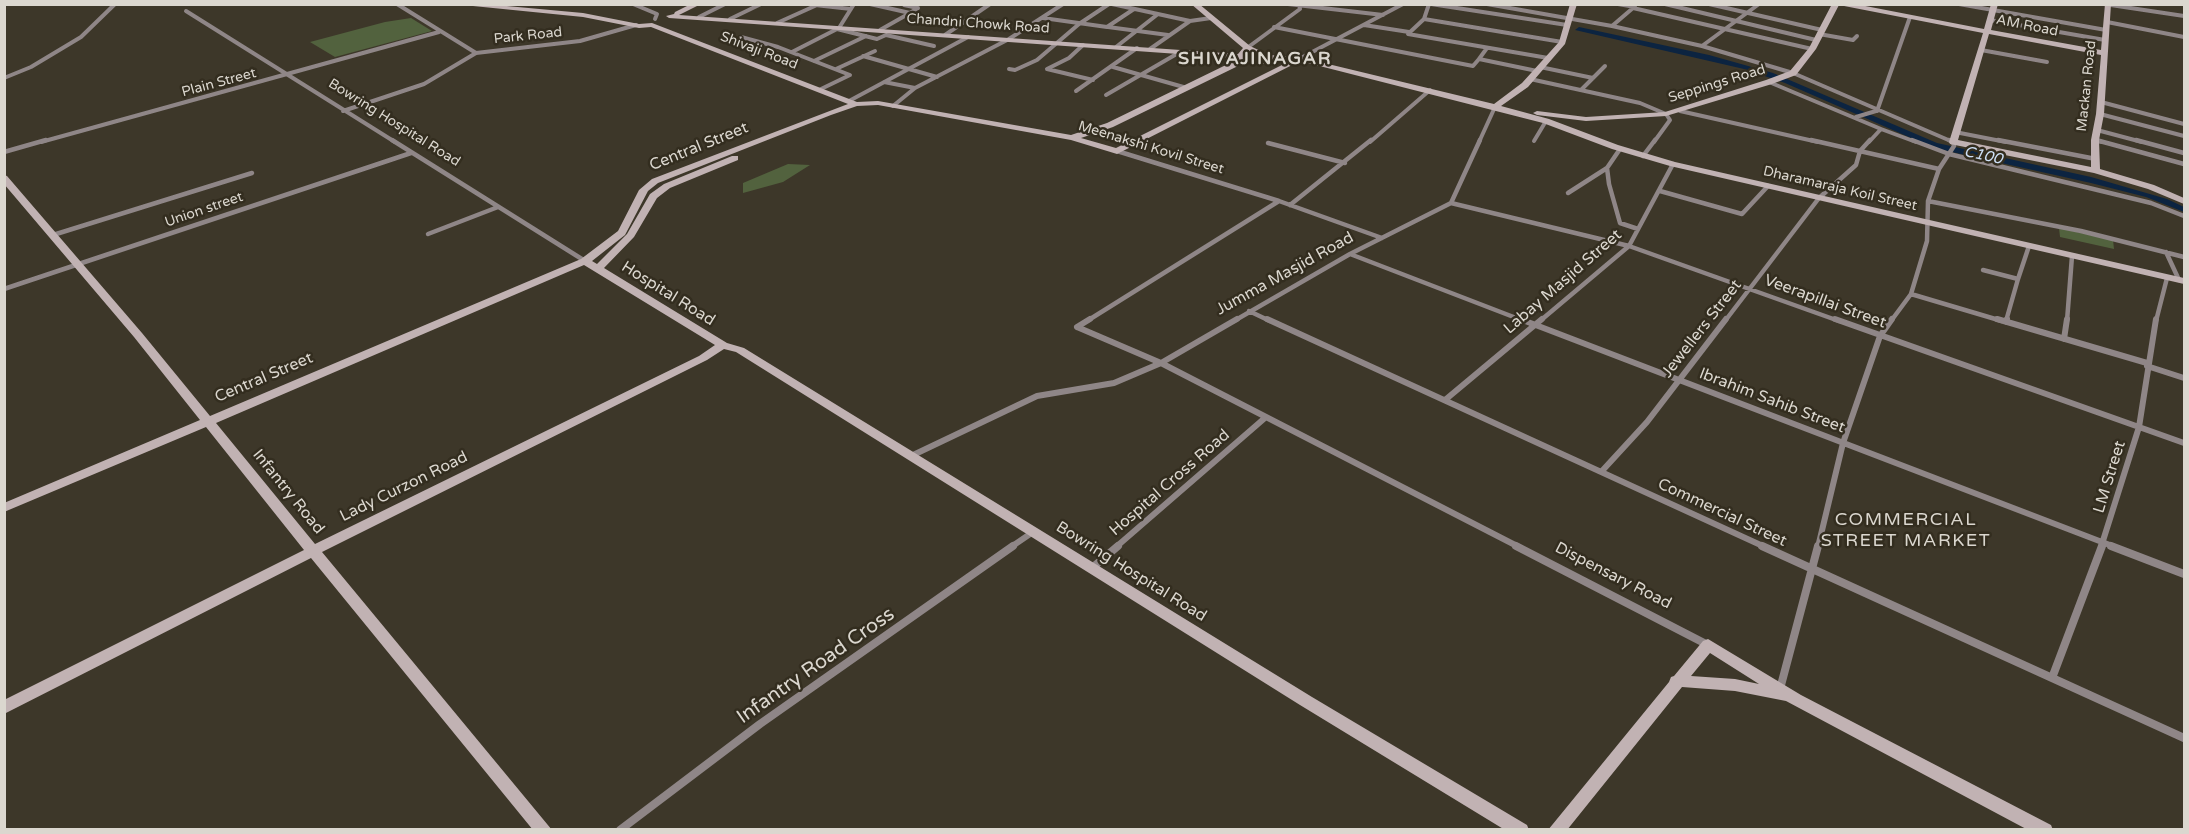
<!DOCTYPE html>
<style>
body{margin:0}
#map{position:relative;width:2189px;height:834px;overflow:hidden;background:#3d3729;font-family:"Varela Round",sans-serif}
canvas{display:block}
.frame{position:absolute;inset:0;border:6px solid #dbd7cf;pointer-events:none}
</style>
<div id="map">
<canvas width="2189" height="834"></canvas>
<div class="frame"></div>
</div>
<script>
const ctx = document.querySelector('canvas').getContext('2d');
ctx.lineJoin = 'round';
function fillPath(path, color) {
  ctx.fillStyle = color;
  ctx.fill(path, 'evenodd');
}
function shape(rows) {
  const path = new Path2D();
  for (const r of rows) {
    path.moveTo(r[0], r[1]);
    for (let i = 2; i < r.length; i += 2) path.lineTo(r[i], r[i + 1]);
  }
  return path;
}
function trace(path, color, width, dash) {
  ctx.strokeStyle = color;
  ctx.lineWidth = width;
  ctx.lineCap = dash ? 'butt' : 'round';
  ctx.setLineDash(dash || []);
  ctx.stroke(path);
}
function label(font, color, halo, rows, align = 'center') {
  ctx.font = font + ' "Varela Round",sans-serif';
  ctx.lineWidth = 5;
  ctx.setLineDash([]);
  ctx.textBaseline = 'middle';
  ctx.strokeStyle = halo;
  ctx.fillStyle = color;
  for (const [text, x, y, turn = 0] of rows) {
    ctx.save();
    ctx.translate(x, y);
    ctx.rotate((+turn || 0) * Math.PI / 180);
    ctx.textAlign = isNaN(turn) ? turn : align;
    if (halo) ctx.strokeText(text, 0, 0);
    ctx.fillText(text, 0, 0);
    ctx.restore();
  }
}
fillPath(shape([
 [411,18,432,31,335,57,310,42,385,22],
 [788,164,810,165,783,182,743,193,743,183],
 [2059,228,2113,240,2114,249,2060,237]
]), '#52623e');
fillPath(shape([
 [1579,27,1709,55,1773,73,1937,143,2091,177,2167,199,2184,207,2184,212,2146,197,2091,183,1934,148,1785,83,1744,69,1575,30]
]), '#0c2441');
trace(shape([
 [397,4,476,53,580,41,636,25],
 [633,4,657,14,655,19],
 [870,4,910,13,880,30],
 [1112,4,1190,21,1211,18],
 [1288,4,1383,15],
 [1429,4,1424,19,1408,34,1548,58],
 [1431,4,1567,25],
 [1487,4,1612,26,1702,46,1793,73,1953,142],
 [1618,4,1635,7],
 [1665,4,1816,40],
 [1709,4,1822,30],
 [1959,4,2106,30],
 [2104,4,2184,16],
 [815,5,851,9],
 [904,5,918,8,910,13],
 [186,11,395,142],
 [699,17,725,4],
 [1043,18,1107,27,1134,9],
 [730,19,761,4],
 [1424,19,1562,42],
 [1990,20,2105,40],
 [2107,22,2184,37],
 [777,23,817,5],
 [1364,25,1409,32],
 [1612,26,1633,8,1812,49],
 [1108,27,1168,35],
 [1274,27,1473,66,1479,59],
 [837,29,877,39,886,35,934,46],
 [1819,34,1853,40,1857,36],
 [945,35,990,4],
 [741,37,778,47,850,75,821,89],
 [1083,45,1069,58,1047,69,1093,80],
 [1702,46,1759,4],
 [1116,47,1158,14],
 [1247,48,1300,9,1299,4],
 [1487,48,1479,59,1537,71],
 [1150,49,1190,21],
 [1981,50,2047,62],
 [792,52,839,28,854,4],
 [863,56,937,77],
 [1299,59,1403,4],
 [814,61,866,36],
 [1113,67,1187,88],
 [1540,67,1593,78],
 [836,69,875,51],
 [1009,69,1015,70,1037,60,1079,24,1109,4],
 [4,78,31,67,81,37,115,4],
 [1530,79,1640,103,1666,114,1670,120,1654,142],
 [884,82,915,88,1009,39,1063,4],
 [1769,82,1881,129,1869,142],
 [1581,90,1605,66],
 [1076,91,1137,48],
 [1106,95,1180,52],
 [849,101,968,37],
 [2101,102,2184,124],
 [893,106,915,88],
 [343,111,424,84,476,53],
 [1680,111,1818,142],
 [1877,111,1910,17],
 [2100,114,2184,136],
 [1856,117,1876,111],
 [1881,129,1916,142],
 [2097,130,2142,142],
 [1955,132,2006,142],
 [2095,140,2102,142],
 [1534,141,1546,121],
 [41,142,439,32],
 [1370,142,1430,90],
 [1479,142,1495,107]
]), '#8f8687', 4);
trace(shape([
 [392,140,585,261],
 [1811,140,1939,169],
 [1912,140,1949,154,2151,203,2184,216],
 [1998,140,2096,159],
 [2096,140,2184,164],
 [2136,140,2184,153],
 [1268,143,1345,163],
 [1620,149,1607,168,1609,184,1620,223,1638,229],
 [1117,151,1279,201,1382,238],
 [4,152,46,140],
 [1643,156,1655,140],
 [1660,191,1742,214,1768,186],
 [1568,193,1607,168],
 [1928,201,2081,231,2184,257],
 [1451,203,1629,246,1839,321],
 [1290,205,1371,140],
 [428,234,498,207],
 [53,235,252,173],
 [2166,252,2179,280],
 [1350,254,1524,321],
 [1983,270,2018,279,2029,246],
 [4,289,411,153],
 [1911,294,2002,321],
 [1249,311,1270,321],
 [1087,321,1279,201],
 [1234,321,1350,254,1451,203,1480,140],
 [1540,321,1629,246,1673,164],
 [1725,321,1819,198,1856,165,1860,151,1870,140],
 [1891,321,1911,294,1927,241,1928,201,1939,169,1954,146,1953,142,1949,140],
 [2006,321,2018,279],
 [2067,321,2072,256],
 [2156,321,2167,278]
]), '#8f8687', 4.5);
trace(shape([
 [1267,319,1765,547],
 [1520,319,2115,547],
 [1835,319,2184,443],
 [1997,319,2147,363],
 [2006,322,2007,319],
 [1077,327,1161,363,1519,547],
 [1077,327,1090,319],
 [2064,339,2067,319],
 [2147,366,2184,378],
 [1445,400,1542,319],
 [911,456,1037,396,1114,383,1161,363,1237,319],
 [1602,471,1647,422,1726,319],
 [1011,547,1033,532],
 [1116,547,1266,417],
 [1818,547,1843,443,1880,336,1892,319],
 [2101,547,2139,427,2156,319]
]), '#8f8687', 6);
trace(shape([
 [1516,546,1708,645],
 [1762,546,2184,738],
 [2111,546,2184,574],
 [1092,568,1118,546],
 [2052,678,2102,546],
 [1780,689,1818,546],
 [620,830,760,724,1013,546]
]), '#8f8687', 8);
fillPath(shape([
 [453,4,485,4,583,13,639,24,652,23,857,102,878,101,1071,135,1107,123,1230,63,1235,58,669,18,666,16,674,14,675,12,691,4,701,4,679,15,1238,54,1243,48,1191,4,1199,4,1250,46,1269,55,1299,57,1494,104,1522,83,1559,42,1570,4,1577,4,1565,44,1528,87,1501,106,1549,119,1618,145,1675,162,2184,278,2184,284,1670,166,1612,149,1543,123,1300,61,1117,154,1071,140,878,105,857,106,831,115,658,183,648,191,625,235,592,261,597,264,627,234,650,194,664,184,732,156,738,156,738,160,670,188,657,198,634,237,604,268,727,343,744,348,1312,697,1527,825,1529,830,1505,830,1300,705,736,352,724,349,707,360,322,552,552,830,533,830,311,558,4,714,4,700,304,550,206,427,4,512,4,503,200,420,134,337,4,184,4,175,7,176,142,333,210,416,581,259,618,231,639,190,652,179,848,104,651,27,639,28,583,17,453,4],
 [1248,51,1268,59,1290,61,1116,148,1081,138,1113,127,1236,67,1242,59,1266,64,1270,62,1245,55,1248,51],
 [584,265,715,345,699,356,315,544,216,423,584,265],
 [1832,4,1855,4,1984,29,1991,4,1998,4,1991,30,2101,50,2105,4,2111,4,2104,114,2099,140,2100,169,2154,185,2184,198,2184,204,2148,189,2094,173,1950,144,1949,142,1983,33,1839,5,1816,49,1796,75,1772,84,1666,116,1586,121,1537,115,1533,113,1537,111,1586,117,1665,112,1766,80,1790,71,1809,48,1832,4],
 [1989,34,2101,55,2096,114,2091,140,2091,167,1958,140,1989,34],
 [1708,639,1801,695,2051,825,2053,830,2028,830,1786,701,1735,691,1682,687,1567,830,1548,830,1669,682,1671,677,1674,676,1703,641,1708,639],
 [1710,653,1759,684,1735,679,1691,676,1710,653]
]), '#c1b2b3');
label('14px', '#dbd7cf', '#332d1f', [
 ["Chandni Chowk Road",978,24,4],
 ["AM Road",2027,26,11],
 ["Park Road",528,36,-6],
 ["Shivaji Road",759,51,21],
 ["Plain Street",219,83,-15],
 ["Seppings Road",1717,84,-17],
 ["Mackan Road",2087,86,-84],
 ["Bowring Hospital Road",394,123,32],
 ["Meenakshi Kovil Street",1151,148,17],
 ["Dharamaraja Koil Street",1840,189,13],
 ["Union street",204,210,-19]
]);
label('italic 15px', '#cee0f7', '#332d1f', [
 ["C100",1983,156,12]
]);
label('16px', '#dbd7cf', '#332d1f', [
 ["Central Street",699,147,-22],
 ["Jumma Masjid Road",1285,274,-29],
 ["Labay Masjid Street",1563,282,-41],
 ["Hospital Road",668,294,32],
 ["Veerapillai Street",1825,302,20],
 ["Jewellers Street",1702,329,-52],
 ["Central Street",264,378,-23],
 ["Ibrahim Sahib Street",1772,401,21],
 ["LM Street",2110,477,-73],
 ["Hospital Cross Road",1170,483,-41],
 ["Lady Curzon Road",404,487,-26],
 ["Infantry Road",288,492,51],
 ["Commercial Street",1722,513,25],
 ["Bowring Hospital Road",1131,572,32],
 ["Dispensary Road",1613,576,27]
]);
ctx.letterSpacing = '1.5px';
label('bold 18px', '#dbd7cf', '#332d1f', [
 ["SHIVAJINAGAR",1255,59]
]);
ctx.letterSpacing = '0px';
ctx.letterSpacing = '1.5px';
label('18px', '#dbd7cf', '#332d1f', [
 ["COMMERCIAL",1906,520],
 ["STREET MARKET",1906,541]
]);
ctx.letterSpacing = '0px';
label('20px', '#dbd7cf', '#332d1f', [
 ["Infantry Road Cross",816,666,-35]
]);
</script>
